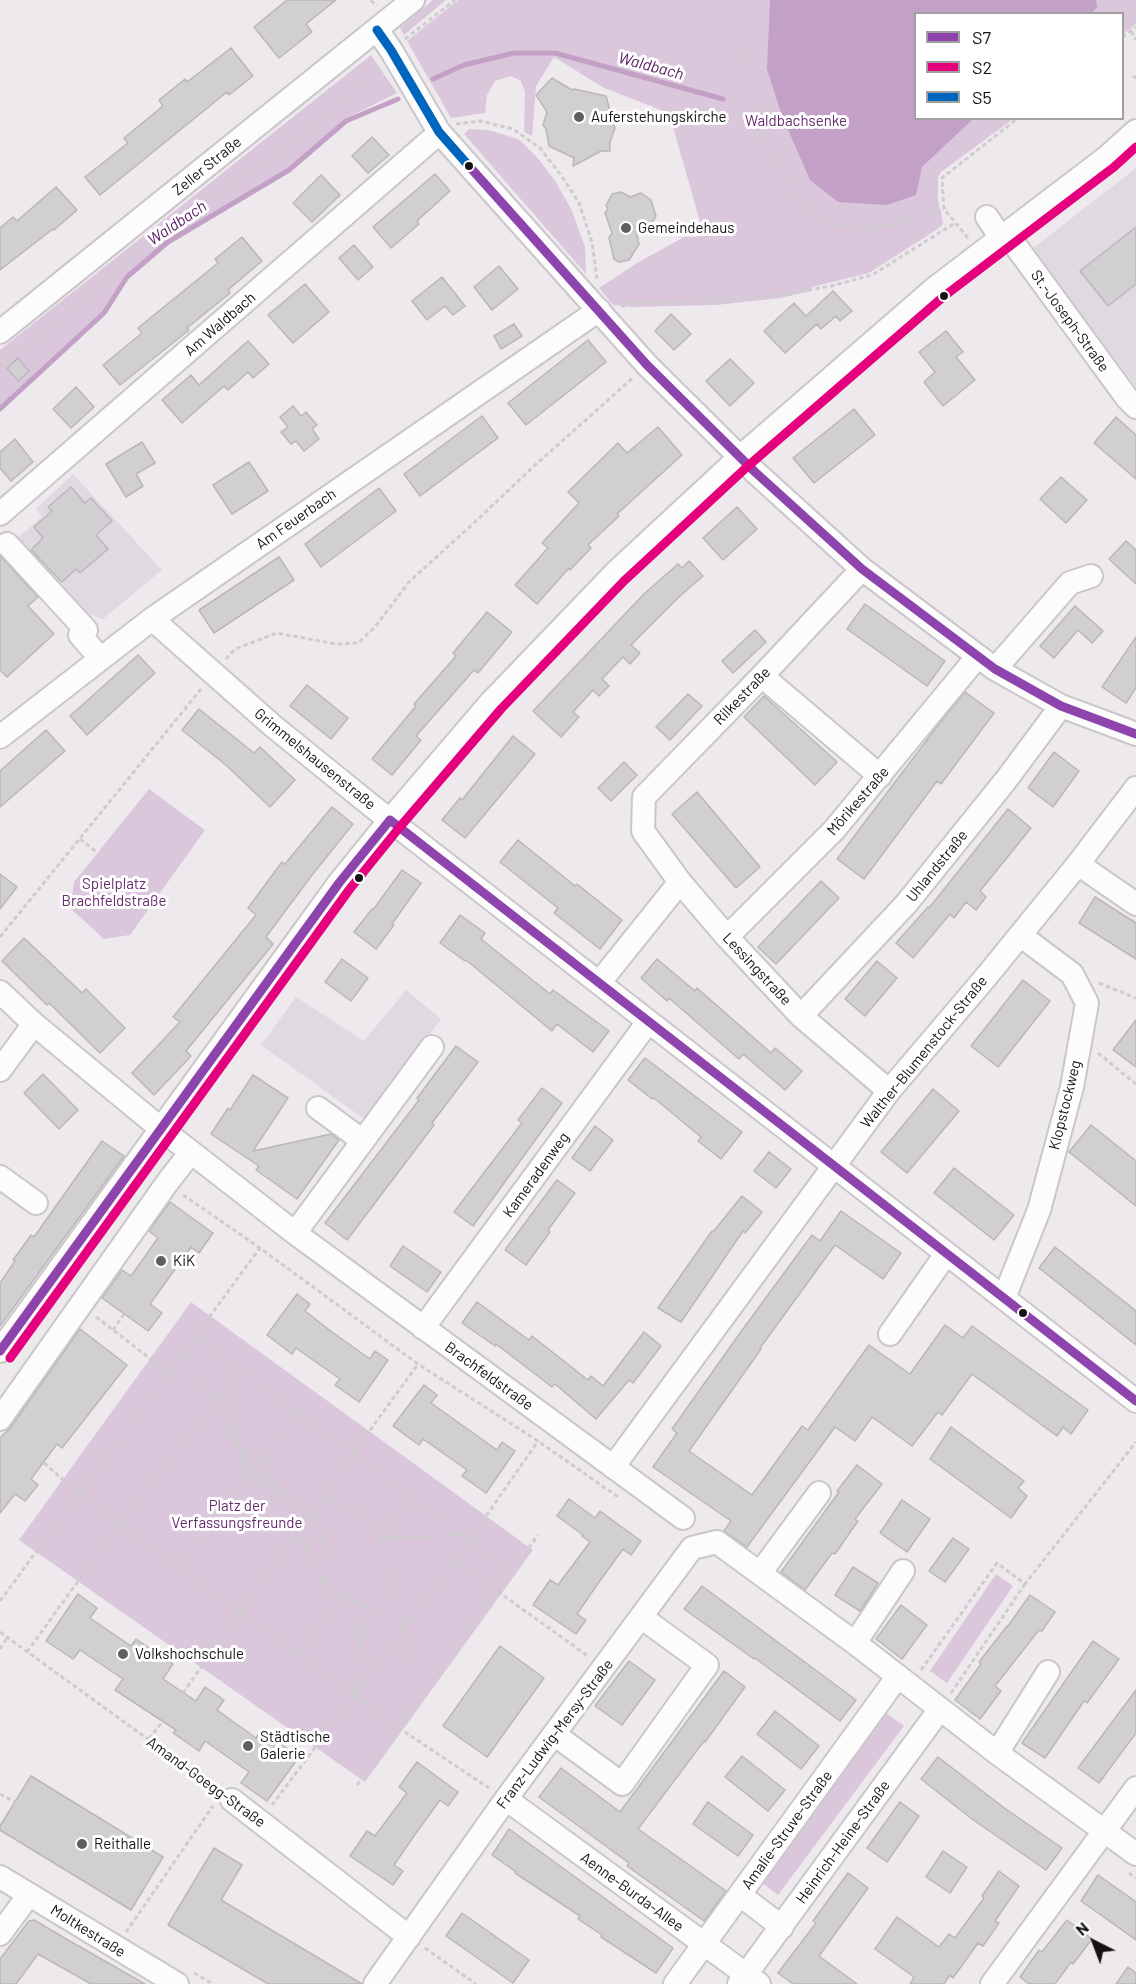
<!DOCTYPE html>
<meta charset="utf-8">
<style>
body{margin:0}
#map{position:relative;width:1136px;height:1984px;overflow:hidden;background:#ede9ed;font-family:Barlow,sans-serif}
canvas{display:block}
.legend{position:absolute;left:914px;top:12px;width:210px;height:108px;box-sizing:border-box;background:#fff;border:2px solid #a1a0a1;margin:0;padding:8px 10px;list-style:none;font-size:18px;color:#151215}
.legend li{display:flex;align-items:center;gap:12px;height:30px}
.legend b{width:30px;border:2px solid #a1a0a1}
.north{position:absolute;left:1064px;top:1912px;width:60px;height:60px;-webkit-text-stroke:4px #fff;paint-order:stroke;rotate:318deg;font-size:16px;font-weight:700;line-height:24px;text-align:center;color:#151215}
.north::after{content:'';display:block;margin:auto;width:21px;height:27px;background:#151215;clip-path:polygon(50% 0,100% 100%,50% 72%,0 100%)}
</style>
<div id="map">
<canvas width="1136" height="1984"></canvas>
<ul class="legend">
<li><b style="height:8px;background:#8e44ad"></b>S7</li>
<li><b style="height:8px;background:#e5007d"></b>S2</li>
<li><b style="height:8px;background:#0065bd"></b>S5</li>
</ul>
<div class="north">N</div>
</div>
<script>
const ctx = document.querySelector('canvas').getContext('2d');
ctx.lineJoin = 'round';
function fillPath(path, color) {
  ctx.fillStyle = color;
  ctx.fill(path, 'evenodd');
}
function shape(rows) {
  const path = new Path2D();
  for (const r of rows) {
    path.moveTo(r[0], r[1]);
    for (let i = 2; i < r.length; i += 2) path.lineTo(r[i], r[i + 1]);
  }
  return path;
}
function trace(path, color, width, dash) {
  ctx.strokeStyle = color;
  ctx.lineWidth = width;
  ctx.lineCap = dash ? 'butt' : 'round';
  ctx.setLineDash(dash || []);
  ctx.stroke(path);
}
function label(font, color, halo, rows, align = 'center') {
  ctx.font = font + ' Barlow,sans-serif';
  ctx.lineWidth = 6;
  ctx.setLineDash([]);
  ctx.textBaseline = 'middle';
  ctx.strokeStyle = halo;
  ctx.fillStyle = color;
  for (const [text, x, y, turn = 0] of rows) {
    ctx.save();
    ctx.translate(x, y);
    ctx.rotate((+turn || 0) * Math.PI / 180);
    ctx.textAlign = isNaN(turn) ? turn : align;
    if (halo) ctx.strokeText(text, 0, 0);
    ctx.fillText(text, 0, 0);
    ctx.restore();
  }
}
fillPath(shape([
 [1136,168,1136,387,1032,249],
 [73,474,162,570,103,619,77,610,13,542,42,517,36,509],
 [406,990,441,1019,367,1121,261,1045,296,997,364,1041]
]), '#e1d9e1');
fillPath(shape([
 [433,0,446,0,404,35,400,28],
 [458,0,1136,0,1136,24,1123,34,1122,14,916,14,916,118,1013,119,941,172,938,177,938,200,943,222,942,225,936,230,869,273,812,287,811,291,780,298,716,305,633,307,613,305,599,288,637,263,684,237,704,236,669,113,604,88,554,57,536,86,532,136,524,132,525,92,521,81,511,76,495,81,487,95,485,113,451,118,407,41],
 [371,55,397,93,345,119,289,170,168,242,127,277,104,313,0,409,0,350],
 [469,129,488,130,515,138,522,142,540,161,556,182,572,211,585,247,586,274,464,134],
 [149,789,205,830,130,935,104,939,70,908,74,882],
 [191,1302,533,1550,365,1782,19,1540],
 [996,1574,1013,1586,947,1683,930,1671],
 [886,1713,904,1726,778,1895,761,1882]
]), '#dbc7dc');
fillPath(shape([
 [770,0,1096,0,1097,7,1091,14,916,14,916,118,973,119,922,167,916,195,887,205,838,202,810,180,782,116,767,69]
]), '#c3a0c6');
trace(shape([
 [433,79,464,65,514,53,555,53,723,99],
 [0,409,104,313,127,277,168,242,289,170,346,121,398,99]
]), '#c3a0c6', 5);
const building = shape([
 [287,0,336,0,306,24,312,32,279,58,254,27,287,0],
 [231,48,253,76,229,95,227,92,100,195,85,177,128,143,124,138,163,106,159,100,185,79,187,82,231,48],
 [552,78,572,90,574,89,606,96,615,128,610,142,610,151,601,151,573,166,574,158,549,146,546,129,543,125,547,112,536,95,552,78],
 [372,137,389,155,368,173,352,156,372,137],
 [435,174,450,191,417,221,419,224,391,248,373,227,435,174],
 [321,175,340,195,312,222,293,203,321,175],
 [56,187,77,210,54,230,53,229,0,270,0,228,13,217,17,221,56,187],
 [621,192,630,197,641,193,651,200,656,216,651,224,636,231,639,244,629,260,619,262,614,259,609,238,612,233,605,213,608,209,606,205,612,194,621,192],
 [1136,227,1136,284,1108,306,1080,271,1136,227],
 [242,237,262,261,228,290,230,293,187,328,189,330,120,385,103,365,142,333,138,328,218,263,215,259,242,237],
 [354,245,373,267,358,280,339,258,354,245],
 [499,266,518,289,492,310,474,287,499,266],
 [442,277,465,306,453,315,445,306,427,320,412,301,442,277],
 [305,284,329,312,293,343,268,315,305,284],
 [833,291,852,311,840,321,836,316,821,329,817,324,785,353,764,331,794,303,806,316,833,291],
 [671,314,691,334,674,350,655,331,671,314],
 [514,324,522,336,501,349,494,336,514,324],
 [946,331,963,352,956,357,975,380,943,406,924,382,935,372,919,352,946,331],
 [588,340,606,362,526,425,508,403,588,340],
 [248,341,269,364,253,378,248,372,228,390,224,386,182,423,162,400,191,375,199,385,248,341],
 [18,358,29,371,18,381,7,368,18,358],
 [730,359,754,383,730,406,706,381,730,359],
 [76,387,94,407,71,428,53,409,76,387],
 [293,406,301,416,306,412,317,425,312,429,319,439,304,451,296,441,291,444,281,432,288,427,280,417,293,406],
 [854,409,875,435,814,483,793,458,854,409],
 [482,416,498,438,420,496,404,474,482,416],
 [1116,417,1136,435,1136,479,1094,443,1116,417],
 [658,427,682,455,617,514,619,516,588,545,591,548,570,570,569,568,537,604,515,585,548,548,542,543,579,503,568,492,618,443,627,453,658,427],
 [15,439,33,462,11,481,0,468,0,452,15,439],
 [142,442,155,463,136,474,143,486,126,497,106,464,142,442],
 [249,462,268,491,232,514,213,485,249,462],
 [1061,477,1087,500,1066,523,1040,499,1061,477],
 [71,487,85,503,91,498,112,521,96,535,108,549,80,573,76,569,62,582,31,550,43,538,34,527,52,511,48,507,71,487],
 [379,488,396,511,321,567,305,544,379,488],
 [737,507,757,529,723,560,703,538,737,507],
 [1126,541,1136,550,1136,584,1109,559,1126,541],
 [0,556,38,597,28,606,54,634,7,677,0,670,0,556],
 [279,557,294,580,214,633,199,610,279,557],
 [689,561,703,576,679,597,631,645,640,653,630,664,623,657,602,679,609,686,599,696,593,690,573,712,579,717,561,737,533,711,644,594,678,564,682,568,689,561],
 [865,604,945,661,927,686,847,629,865,604],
 [1075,606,1103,631,1092,643,1078,630,1054,658,1040,646,1075,606],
 [487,612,512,632,478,673,474,670,416,736,421,740,392,775,372,759,416,706,414,704,456,656,453,653,487,612],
 [755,630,766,642,733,673,722,661,755,630],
 [1136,637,1136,688,1126,703,1102,687,1136,637],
 [138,655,155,673,87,735,70,716,138,655],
 [307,685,348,718,331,739,290,706,307,685],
 [965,692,994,713,941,784,937,781,864,879,837,859,939,724,965,692],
 [688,694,702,706,670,740,656,727,688,694],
 [764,696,837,762,815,785,744,717,764,696],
 [199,709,254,753,260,747,295,780,270,807,226,765,182,730,199,709],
 [46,730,65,751,0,807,0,771,46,730],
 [513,736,535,754,465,838,442,820,460,798,462,800,513,736],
 [1054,752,1079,771,1053,807,1028,788,1054,752],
 [624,762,637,775,611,801,598,788,624,762],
 [697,792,760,867,736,888,672,814,697,792],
 [332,807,353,824,312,875,266,937,273,944,186,1051,191,1056,154,1095,132,1073,180,1022,173,1017,256,915,248,908,282,862,285,864,332,807],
 [1008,809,1031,828,980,891,986,897,976,910,966,902,954,918,950,914,913,958,896,943,928,907,929,908,1008,809],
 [518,840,575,886,577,884,622,920,600,949,554,913,558,908,500,862,518,840],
 [402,870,421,883,392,924,394,925,376,949,354,932,372,909,373,910,402,870],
 [0,874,17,887,0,909,0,874],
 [821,881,839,898,776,964,758,947,821,881],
 [1095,897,1136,923,1136,959,1079,923,1095,897],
 [460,915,485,933,481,939,550,994,553,990,609,1031,593,1052,557,1024,552,1031,466,960,465,961,440,943,460,915],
 [24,938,82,993,86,989,125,1028,100,1053,49,1003,47,1005,2,961,24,938],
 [342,959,368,978,351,1001,325,982,342,959],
 [657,959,695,991,697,988,771,1053,775,1048,802,1071,785,1090,743,1054,739,1059,669,998,667,1001,641,978,657,959],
 [877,961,897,978,865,1016,845,999,877,961],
 [1023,980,1050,1001,998,1067,971,1046,1023,980],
 [1136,1020,1136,1067,1113,1050,1136,1020],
 [456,1046,478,1062,432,1123,434,1125,347,1240,325,1223,419,1100,417,1098,456,1046],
 [645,1058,742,1132,721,1159,698,1141,701,1137,654,1098,652,1099,628,1080,645,1058],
 [43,1074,78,1110,59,1129,24,1093,43,1074],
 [253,1075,288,1098,253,1151,331,1134,339,1140,297,1199,256,1170,259,1166,211,1134,228,1108,230,1110,253,1075],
 [542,1088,562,1103,473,1226,454,1212,522,1123,518,1120,542,1088],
 [933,1089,959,1111,907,1173,881,1152,933,1089],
 [1091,1125,1136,1161,1136,1206,1069,1152,1091,1125],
 [595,1126,613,1140,590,1171,572,1158,595,1126],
 [102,1141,124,1156,0,1326,0,1283,15,1261,13,1260,31,1235,34,1237,102,1141],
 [769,1152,791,1169,776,1188,754,1171,769,1152],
 [954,1168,1014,1215,994,1240,934,1193,954,1168],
 [557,1180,575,1193,548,1230,550,1232,526,1265,505,1250,557,1180],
 [742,1196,762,1212,745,1233,743,1231,681,1322,658,1308,712,1231,713,1232,742,1196],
 [170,1202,213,1233,199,1253,191,1247,150,1304,162,1313,148,1331,102,1298,122,1270,131,1276,158,1238,149,1231,170,1202],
 [841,1211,901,1253,883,1279,835,1245,760,1348,761,1349,689,1451,752,1495,802,1426,808,1430,869,1345,910,1374,945,1325,963,1338,972,1326,1088,1410,1071,1434,1063,1427,1057,1436,972,1374,942,1415,938,1412,912,1446,872,1417,855,1441,835,1427,747,1547,724,1531,731,1521,653,1467,677,1433,672,1429,740,1333,812,1235,820,1241,841,1211],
 [403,1246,441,1272,427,1292,390,1266,403,1246],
 [1055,1247,1136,1311,1136,1345,1039,1268,1055,1247],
 [297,1294,310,1304,305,1311,332,1332,370,1359,375,1351,388,1360,359,1402,335,1385,340,1379,296,1348,292,1354,267,1335,297,1294],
 [477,1302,529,1340,532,1336,588,1380,591,1376,603,1386,644,1332,661,1346,633,1383,629,1380,596,1419,555,1384,552,1387,496,1344,495,1346,462,1323,477,1302],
 [80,1329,127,1365,62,1448,57,1444,31,1479,38,1485,25,1501,15,1494,0,1513,0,1438,11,1427,80,1329],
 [424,1385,437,1395,431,1403,459,1423,497,1450,502,1442,515,1451,486,1493,462,1476,467,1470,423,1439,419,1445,393,1426,424,1385],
 [951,1427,1024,1481,1018,1488,1027,1496,1011,1518,930,1459,951,1427],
 [857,1465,882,1484,855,1519,858,1521,835,1554,832,1553,805,1590,781,1572,839,1492,837,1491,857,1465],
 [569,1499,595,1518,600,1511,641,1541,631,1555,623,1549,599,1582,577,1614,586,1620,576,1634,533,1605,550,1580,558,1585,590,1542,582,1536,583,1535,557,1516,569,1499],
 [902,1500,930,1519,907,1552,880,1533,902,1500],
 [953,1538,969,1549,945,1582,929,1571,953,1538],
 [853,1567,878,1583,860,1611,835,1595,853,1567],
 [702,1586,856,1700,840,1721,755,1658,754,1659,684,1609,702,1586],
 [78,1594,97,1608,90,1618,131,1646,136,1639,173,1664,163,1679,196,1701,205,1687,224,1700,217,1710,256,1738,261,1730,299,1757,267,1801,241,1783,249,1772,205,1741,199,1751,173,1733,176,1730,115,1690,123,1679,80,1650,73,1659,46,1641,78,1594],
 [1030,1595,1055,1612,1042,1631,1039,1630,995,1686,1001,1691,980,1719,955,1700,981,1664,979,1662,1007,1626,1008,1626,1030,1595],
 [901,1605,927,1625,902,1659,876,1639,901,1605],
 [1093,1641,1119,1659,1087,1703,1084,1701,1045,1758,1022,1743,1093,1641],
 [500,1646,544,1678,487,1757,443,1726,500,1646],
 [629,1661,655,1680,622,1725,595,1706,629,1661],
 [724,1671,745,1687,705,1742,704,1741,638,1829,726,1891,704,1921,627,1866,629,1863,539,1797,561,1768,620,1812,724,1671],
 [1136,1690,1136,1733,1099,1783,1078,1768,1136,1690],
 [775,1711,819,1746,801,1769,757,1734,775,1711],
 [742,1756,785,1790,768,1811,725,1777,742,1756],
 [938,1757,1003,1807,1062,1848,1046,1870,972,1819,921,1779,938,1757],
 [417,1762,458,1792,448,1806,440,1800,416,1833,394,1865,403,1871,393,1885,350,1856,367,1831,375,1836,407,1793,399,1787,417,1762],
 [31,1776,163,1857,131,1910,0,1830,0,1826,31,1776],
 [708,1802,753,1835,738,1856,693,1824,708,1802],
 [900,1802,919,1816,887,1862,867,1848,900,1802],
 [509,1829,673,1948,656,1973,601,1937,602,1935,578,1919,580,1916,515,1873,516,1872,492,1855,509,1829],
 [214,1848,242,1865,221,1900,362,1984,268,1984,168,1925,214,1848],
 [943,1851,967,1867,950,1893,926,1877,943,1851],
 [999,1871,1019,1886,995,1921,999,1923,983,1946,978,1943,953,1978,950,1975,944,1984,910,1984,914,1977,875,1949,897,1917,939,1947,949,1934,955,1938,984,1898,982,1896,999,1871],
 [848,1873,868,1888,819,1956,857,1984,793,1984,778,1973,816,1923,813,1921,848,1873],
 [1098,1875,1136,1902,1136,1940,1081,1901,1098,1875],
 [462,1913,529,1960,513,1983,446,1936,462,1913],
 [34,1920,68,1940,145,1984,91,1984,38,1954,16,1984,0,1984,0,1959,29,1921,34,1920],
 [1067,1920,1092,1939,1073,1964,1071,1962,1055,1984,1029,1984,1020,1977,1039,1950,1042,1952,1067,1920],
 [1128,1967,1136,1973,1136,1984,1116,1984,1128,1967]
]);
fillPath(building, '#d2cfd2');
trace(building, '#bab7ba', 1.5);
const minor = shape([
 [377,30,391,50,439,132,647,365,755,472,862,569,995,669,1061,706,1136,734],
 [987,217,1001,238],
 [1007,234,1127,398,1136,407],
 [0,332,413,0],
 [0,514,439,133],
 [7,544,86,630,80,635,100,658],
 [862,569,762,676,644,797,643,831,680,882,727,937,801,1016,889,1091],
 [152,619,273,726,373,807,1136,1401],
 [995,669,1070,583,1091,576],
 [762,676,880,776],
 [0,737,152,619,599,310],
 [1078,864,1136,904],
 [727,937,834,830,978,656],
 [599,983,680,882],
 [0,992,34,1024,160,1128,295,1233,683,1518],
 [801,1016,906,904,1006,780,1061,706],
 [0,1070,34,1024],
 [318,1108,363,1141],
 [0,1177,36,1203],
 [295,1233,432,1047],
 [1004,1298,1039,1210,1072,1087,1087,1003,1072,974,1020,935],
 [423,1328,648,1022],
 [890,1334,946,1254],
 [0,1351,339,883,390,820,492,701,616,572,740,457,935,288,1107,157,1136,131],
 [0,1419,167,1183,191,1152],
 [613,1467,889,1091,986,977,1078,864,1136,788],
 [760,1573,819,1493],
 [855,1643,903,1571],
 [554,1734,622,1784,707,1665,641,1617],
 [997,1753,1048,1672],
 [506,1799,759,1984],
 [232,1800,409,1937],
 [0,1877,177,1984],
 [740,1895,782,1927],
 [0,1934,29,1895],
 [375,1984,506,1799,692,1548,717,1542,855,1643,997,1753,1136,1854],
 [675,1984,898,1676],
 [739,1984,940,1709],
 [992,1984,1136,1788]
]);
trace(minor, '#cac7ca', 26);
trace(shape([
 [371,0,376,6],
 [745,0,745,45,759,127,795,195,819,220,842,226,864,228,890,225,944,209],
 [1131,31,1136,40],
 [1122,37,1136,27],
 [405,39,455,0],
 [1133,76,1136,78],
 [456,124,481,121,513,129,540,148,563,178,579,203,592,242,597,279],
 [968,238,944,209,942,178,1018,118],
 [622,307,631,303,715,301,780,295,831,286,872,275,955,223],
 [0,367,87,297,144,244,184,215,282,151,331,113,361,84,378,64],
 [226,659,235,649,277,633,336,644,358,643,375,627,409,582,475,522,534,466,634,377],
 [80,839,98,853],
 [0,937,201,689],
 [1099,983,1136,998],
 [1098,1053,1136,1084],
 [183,1195,260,1248,418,1364,538,1441,618,1497],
 [96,1317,169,1373],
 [113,1330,124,1314],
 [196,1336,512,1572],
 [185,1350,237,1446],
 [232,1382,239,1449,253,1469,310,1514,321,1527,328,1590,371,1608,358,1652],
 [240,1450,263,1456,297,1531,327,1588],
 [240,1452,248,1476,272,1485],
 [44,1463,79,1494,119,1524,399,1728,489,1788],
 [322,1497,370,1516,415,1668],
 [381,1538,411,1498],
 [381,1539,460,1535],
 [307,1549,322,1536],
 [455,1561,588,1656],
 [181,1568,263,1456,298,1413],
 [331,1593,359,1619,358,1646],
 [0,1601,260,1248],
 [0,1632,218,1790],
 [0,1649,7,1638],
 [27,1652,119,1524,216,1404,240,1370],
 [299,1654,338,1599],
 [921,1670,997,1563,1025,1584,1136,1442],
 [183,1693,297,1531,418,1364],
 [951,1693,1025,1584],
 [355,1694,358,1652],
 [149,1739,163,1721],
 [357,1785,538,1535],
 [0,1794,15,1802],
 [272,1805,455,1561,538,1441],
 [1129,1873,1136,1878],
 [126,1932,213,1806],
 [425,1948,476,1984],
 [194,1973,213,1984]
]), '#cecdce', 3, [4.5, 3]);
trace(minor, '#fcfcfc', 22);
trace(shape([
 [468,165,647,365,755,472,862,569,995,669,1061,706,1136,734],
 [390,820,1136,1401],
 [0,1351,339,883,390,820]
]), '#8e44ad', 9);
trace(shape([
 [10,1358,349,890,399,828,501,709,624,581,748,466,943,297,1114,167,1136,147]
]), '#e5007d', 9);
trace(shape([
 [377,30,391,50,439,132,468,165]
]), '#0065bd', 9);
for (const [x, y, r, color] of [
 [579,117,6,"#615d61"],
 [469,166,5,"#151215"],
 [626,228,6,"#615d61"],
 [944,296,5,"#151215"],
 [359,878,5,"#151215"],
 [161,1261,6,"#615d61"],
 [1023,1313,5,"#151215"],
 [123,1654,6,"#615d61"],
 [248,1746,6,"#615d61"],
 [82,1844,6,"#615d61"]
]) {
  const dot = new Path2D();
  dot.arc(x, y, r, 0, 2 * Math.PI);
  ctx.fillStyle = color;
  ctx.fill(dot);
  trace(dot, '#fff', 2);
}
label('15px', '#151215', '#fff', [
 ["Auferstehungskirche",591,117],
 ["Gemeindehaus",638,228],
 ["KiK",173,1261],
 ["Volkshochschule",135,1654],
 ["Städtische",260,1737],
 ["Galerie",260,1754],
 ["Reithalle",94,1844]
], 'left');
label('15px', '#662a6d', '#fff', [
 ["Waldbachsenke",796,121],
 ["Spielplatz",114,884],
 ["Brachfeldstraße",114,901],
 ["Platz der",237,1506],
 ["Verfassungsfreunde",237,1523]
]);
label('15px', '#151215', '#fff', [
 ["Zeller Straße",207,166,-39],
 ["St.-Joseph-Straße",1070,321,54],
 ["Am Waldbach",220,324,-41],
 ["Am Feuerbach",296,519,-35],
 ["Rilkestraße",742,696,-46],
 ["Grimmelshausenstraße",315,759,39],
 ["Mörikestraße",858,801,-49],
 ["Uhlandstraße",937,866,-51],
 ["Lessingstraße",757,969,47],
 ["Walther-Blumenstock-Straße",924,1052,-51],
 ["Klopstockweg",1065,1105,-76],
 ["Kameradenweg",536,1175,-54],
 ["Brachfeldstraße",489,1376,36],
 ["Franz-Ludwig-Mersy-Straße",555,1734,-53],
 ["Amand-Goegg-Straße",206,1782,36],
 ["Amalie-Struve-Straße",787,1830,-54],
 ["Heinrich-Heine-Straße",843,1842,-54],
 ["Aenne-Burda-Allee",632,1892,36],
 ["Moltkestraße",88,1931,32]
]);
label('italic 16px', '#5c2063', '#fff', [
 ["Waldbach",651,66,15],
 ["Waldbach",177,223,-34]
]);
</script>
